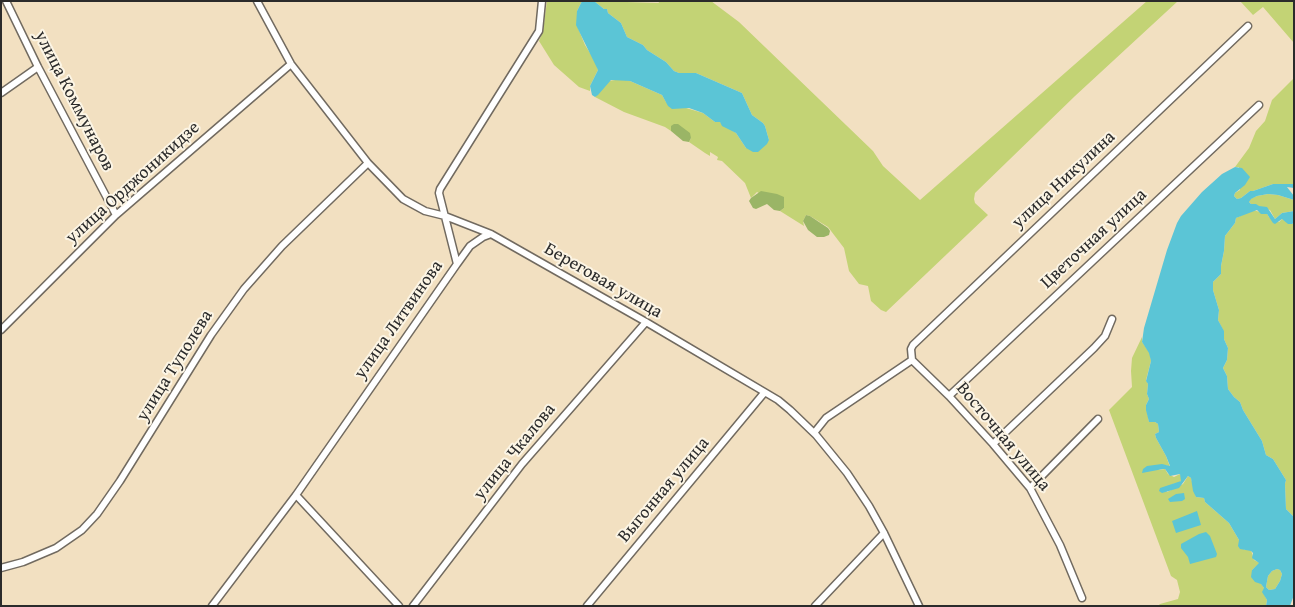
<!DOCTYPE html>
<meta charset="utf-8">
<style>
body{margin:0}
#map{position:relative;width:1295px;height:607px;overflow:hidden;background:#f2e0c1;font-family:"Gentium Book Plus",serif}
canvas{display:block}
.frame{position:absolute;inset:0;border:2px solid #2b2b2b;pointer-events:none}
</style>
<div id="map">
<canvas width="1295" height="607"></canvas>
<div class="frame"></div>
</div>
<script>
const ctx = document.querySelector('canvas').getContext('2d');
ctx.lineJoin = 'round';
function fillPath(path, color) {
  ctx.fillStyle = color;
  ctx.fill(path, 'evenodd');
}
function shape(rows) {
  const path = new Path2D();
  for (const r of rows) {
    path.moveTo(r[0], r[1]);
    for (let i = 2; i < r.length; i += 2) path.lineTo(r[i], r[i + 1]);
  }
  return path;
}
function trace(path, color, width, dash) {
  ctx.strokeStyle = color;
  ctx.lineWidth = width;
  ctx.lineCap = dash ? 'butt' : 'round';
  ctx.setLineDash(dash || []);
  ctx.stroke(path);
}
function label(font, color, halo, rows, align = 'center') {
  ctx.font = font + ' "Gentium Book Plus",serif';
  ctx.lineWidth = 4;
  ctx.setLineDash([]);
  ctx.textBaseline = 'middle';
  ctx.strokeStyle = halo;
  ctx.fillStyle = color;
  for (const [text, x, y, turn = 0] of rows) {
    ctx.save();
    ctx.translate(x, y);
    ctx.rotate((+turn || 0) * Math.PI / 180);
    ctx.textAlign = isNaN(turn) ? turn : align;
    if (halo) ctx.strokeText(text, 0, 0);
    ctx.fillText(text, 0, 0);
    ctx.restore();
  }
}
fillPath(shape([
 [547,1,582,1,577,11,578,28,585,45,597,64,598,70,590,86,590,91,579,87,554,65,539,41,543,31],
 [594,1,659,3,658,1,711,1,739,22,873,151,883,166,920,200,1147,1,1178,1,1075,96,975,193,974,199,975,203,988,215,886,312,881,310,871,301,868,286,859,284,849,271,844,248,828,227,810,216,806,215,803,221,804,226,780,211,784,208,757,192,751,198,745,183,722,161,717,160,718,157,710,152,710,156,705,153,689,142,691,138,671,126,671,131,665,127,624,112,595,97,608,81,622,79,630,81,662,95,666,102,703,113,715,122,720,122,736,133,746,148,769,140,765,126,763,123,752,115,742,93,696,73,679,73,674,71,666,62,647,50,643,45,627,37,621,23,608,13,607,9,604,9],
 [1240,1,1294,1,1294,43,1263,7,1253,15],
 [1294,78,1294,184,1273,184,1253,191,1250,191,1241,198,1237,199,1234,196,1235,193,1240,190,1239,167,1235,167,1249,148,1256,131,1265,121,1272,100],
 [1268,194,1278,195,1294,200,1294,211,1282,213,1275,219,1270,210,1251,204,1249,202,1250,199,1257,196],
 [1253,210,1267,214,1269,217,1279,222,1282,219,1292,224,1294,223,1294,517,1286,509,1285,484,1286,480,1273,459,1266,455,1262,441,1243,410,1240,402,1234,397,1228,389,1227,376,1223,368,1227,360,1228,348,1224,339,1223,330,1218,320,1219,310,1213,290,1213,282,1221,274,1221,266,1224,251,1225,236,1235,223,1236,218],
 [1142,337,1142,342,1150,353,1151,361,1146,380,1148,384,1147,394,1149,399,1146,405,1149,422,1155,422,1158,424,1159,432,1155,434,1156,438,1166,456,1170,467,1166,465,1158,470,1165,469,1168,474,1174,477,1180,474,1182,478,1181,481,1178,483,1173,484,1165,488,1167,492,1183,484,1188,476,1191,478,1196,497,1204,498,1205,502,1229,523,1239,540,1239,546,1245,550,1251,550,1254,560,1260,563,1252,570,1264,588,1264,594,1267,600,1266,606,1158,606,1160,604,1178,599,1180,592,1177,580,1171,576,1109,410,1132,387,1131,371,1132,358],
 [1277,569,1280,570,1282,574,1280,581,1275,589,1269,590,1266,587,1268,576,1272,571]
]), '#c3d375');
fillPath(shape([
 [674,124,678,124,690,133,691,138,689,142,683,141,671,131,671,126],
 [761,191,777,194,784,197,784,208,780,211,774,210,767,204,756,209,753,208,749,201,751,198],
 [806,215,810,216,828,228,830,231,829,235,824,237,817,237,808,230,803,221]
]), '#9ab566');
fillPath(shape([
 [582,1,594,1,604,9,607,9,608,13,621,23,627,37,643,45,647,50,666,62,674,71,679,73,696,73,742,93,752,115,763,123,765,126,769,140,767,144,758,152,753,152,746,148,736,133,722,126,720,122,715,122,703,113,689,108,672,109,668,106,662,95,630,81,611,80,598,95,595,97,592,95,590,86,598,70,576,25,577,11],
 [1235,167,1242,168,1250,177,1245,185,1235,193,1234,196,1237,199,1241,198,1250,191,1253,191,1273,184,1294,184,1294,188,1287,187,1294,196,1294,200,1278,195,1268,194,1257,196,1251,199,1249,202,1251,204,1256,204,1259,206,1267,207,1275,219,1282,213,1294,211,1294,223,1292,224,1288,224,1282,219,1275,224,1273,223,1267,214,1261,214,1257,210,1236,218,1235,223,1225,236,1224,251,1221,266,1221,274,1213,282,1213,290,1219,310,1218,320,1224,331,1224,339,1228,348,1227,360,1223,368,1227,376,1228,389,1234,397,1240,402,1243,410,1262,441,1266,455,1273,459,1286,480,1285,484,1286,509,1294,517,1294,595,1290,606,1266,606,1267,600,1262,592,1264,588,1261,584,1255,582,1251,577,1252,570,1259,563,1252,558,1253,553,1251,551,1240,549,1238,546,1239,540,1229,523,1205,502,1204,498,1196,497,1193,491,1191,478,1188,476,1179,488,1162,493,1159,491,1160,488,1181,481,1180,474,1170,476,1165,469,1163,469,1142,473,1143,469,1147,466,1162,464,1170,466,1166,456,1156,438,1155,434,1159,432,1158,424,1155,422,1149,422,1146,410,1146,405,1149,399,1147,394,1148,384,1146,381,1151,361,1149,353,1142,342,1144,328,1167,250,1177,223,1181,216,1202,192,1222,174],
 [1277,569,1280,570,1282,574,1280,581,1275,589,1269,590,1266,587,1268,576,1272,571],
 [1184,493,1185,499,1182,501,1170,502,1168,499,1176,494],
 [1197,511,1201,525,1176,533,1172,521],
 [1206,532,1210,536,1217,554,1216,557,1190,564,1188,557,1181,548,1181,544,1199,534]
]), '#5bc5d6');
const street = shape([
 [6,1,38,67,116,215],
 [257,1,291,64,368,163,403,199,425,211,445,216,491,234,646,322,778,400,790,410,816,435,847,473,869,506,884,533,919,606],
 [1,93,38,67],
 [457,264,470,246,483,237,491,234],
 [1,330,116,215,291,64],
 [912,360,911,349,913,345,1248,26],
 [912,360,949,396,993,444,1030,488,1060,545,1082,598],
 [949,396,1259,105],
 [814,433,826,418,912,360],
 [993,444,1094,348,1105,336,1112,319],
 [1030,488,1098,419],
 [296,495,399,606],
 [1,568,23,562,56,548,82,530,97,514,120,481,211,335,244,289,282,246,368,163],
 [212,606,296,495,457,264,439,193,440,189,539,31,542,1],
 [413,606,522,464,646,322],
 [587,606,764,393],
 [815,606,884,533]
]);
trace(street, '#716a60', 9);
trace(street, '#fff', 6);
label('18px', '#2b2b2b', '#fcf5e5', [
 ["улица Коммунаров",74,101,63],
 ["улица Никулина",1064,180,-43],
 ["улица Орджоникидзе",133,183,-42],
 ["Цветочная улица",1094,239,-43],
 ["Береговая улица",603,281,30],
 ["улица Литвинова",399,320,-55],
 ["улица Туполева",175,366,-58],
 ["Восточная улица",1003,437,50],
 ["улица Чкалова",515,452,-51],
 ["Выгонная улица",664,490,-50]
]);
</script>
